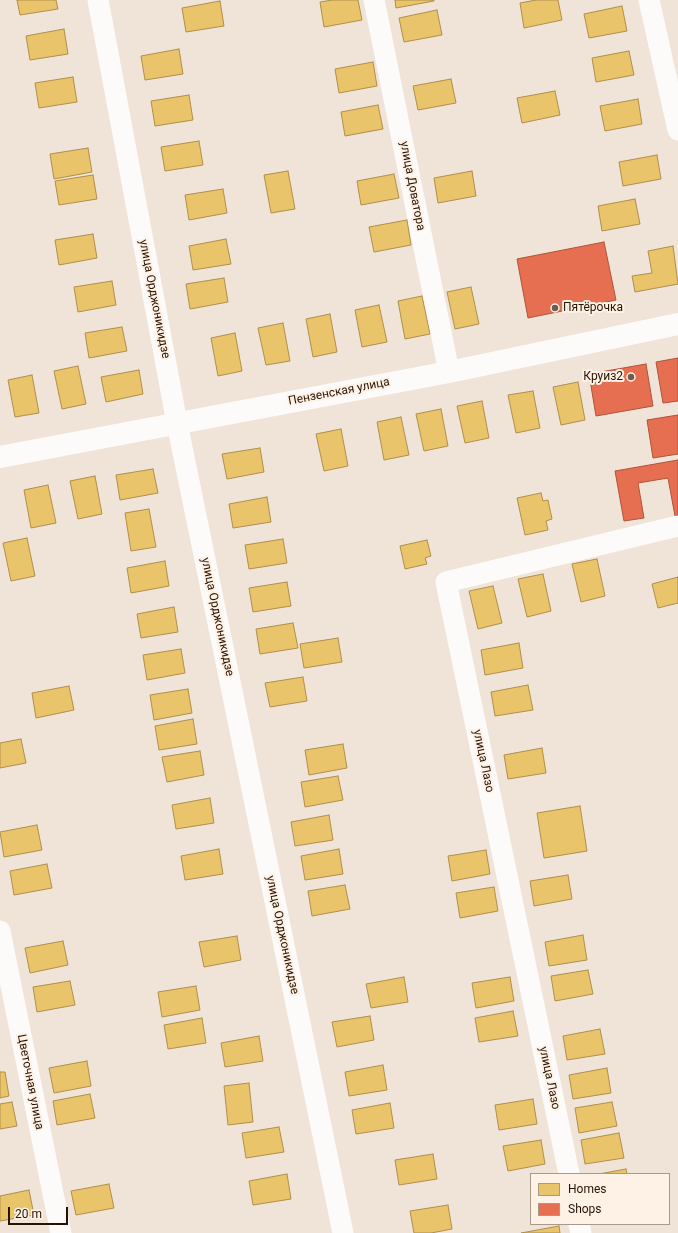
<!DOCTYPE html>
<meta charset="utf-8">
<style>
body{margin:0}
#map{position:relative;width:678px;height:1233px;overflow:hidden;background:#f0e3d8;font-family:Roboto,sans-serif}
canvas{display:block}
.legend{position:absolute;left:530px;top:1173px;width:140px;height:52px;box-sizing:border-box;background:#fef2e7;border:1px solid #a8998b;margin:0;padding:5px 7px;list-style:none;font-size:12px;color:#281300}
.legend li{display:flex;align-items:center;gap:8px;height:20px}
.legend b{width:20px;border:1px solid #a8998b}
.scale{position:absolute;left:8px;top:1207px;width:60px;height:18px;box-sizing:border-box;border:2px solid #281300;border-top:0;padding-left:5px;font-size:12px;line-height:14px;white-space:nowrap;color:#281300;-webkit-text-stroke:3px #fef2e7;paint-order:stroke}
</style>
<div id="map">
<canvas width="678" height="1233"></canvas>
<ul class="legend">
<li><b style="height:11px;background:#e9c46a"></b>Homes</li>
<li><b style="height:11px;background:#e76f51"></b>Shops</li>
</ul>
<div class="scale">20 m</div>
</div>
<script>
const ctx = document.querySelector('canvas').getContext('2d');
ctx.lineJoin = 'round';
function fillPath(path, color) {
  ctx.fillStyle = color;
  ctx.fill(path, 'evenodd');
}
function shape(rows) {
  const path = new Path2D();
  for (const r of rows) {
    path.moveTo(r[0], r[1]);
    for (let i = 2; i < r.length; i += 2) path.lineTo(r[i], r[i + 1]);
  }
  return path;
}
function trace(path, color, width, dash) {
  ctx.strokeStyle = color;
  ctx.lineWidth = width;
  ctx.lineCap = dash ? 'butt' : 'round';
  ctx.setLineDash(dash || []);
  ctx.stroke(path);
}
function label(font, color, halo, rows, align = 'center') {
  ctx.font = font + ' Roboto,sans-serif';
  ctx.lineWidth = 4;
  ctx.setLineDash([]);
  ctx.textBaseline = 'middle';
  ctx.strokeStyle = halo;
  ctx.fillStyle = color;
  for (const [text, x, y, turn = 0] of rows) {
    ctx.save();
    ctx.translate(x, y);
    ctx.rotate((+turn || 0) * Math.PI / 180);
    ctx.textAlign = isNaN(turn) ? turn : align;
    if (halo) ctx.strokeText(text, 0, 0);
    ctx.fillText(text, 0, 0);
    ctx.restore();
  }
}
const homes = shape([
 [17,0,56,0,58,9,20,15,17,0],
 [332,0,358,0,362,20,324,27,320,2,332,0],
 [395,0,434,0,434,1,396,8,395,0],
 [536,0,558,0,562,20,524,28,520,3,536,0],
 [220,1,224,26,186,32,182,8,220,1],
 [622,6,627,31,589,38,584,14,622,6],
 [437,10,442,35,404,42,399,18,437,10],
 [64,29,68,54,30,60,26,36,64,29],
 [179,49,183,74,145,80,141,56,179,49],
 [629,51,634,75,596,82,592,58,629,51],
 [373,62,377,86,339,93,335,69,373,62],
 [73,77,77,102,39,108,35,83,73,77],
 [451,79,456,103,418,110,413,86,451,79],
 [555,91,560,115,522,123,517,98,555,91],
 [189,95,193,120,155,126,151,101,189,95],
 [638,99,642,124,605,131,600,106,638,99],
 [378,105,383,129,345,136,341,112,378,105],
 [199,141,203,165,165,171,161,147,199,141],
 [88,148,92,172,54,179,50,154,88,148],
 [657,155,661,179,623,186,619,162,657,155],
 [288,171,295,209,271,213,264,175,288,171],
 [472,171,476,196,438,203,434,178,472,171],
 [394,174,399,198,361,205,357,181,394,174],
 [93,175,97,199,59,205,55,181,93,175],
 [223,189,227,213,189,220,185,195,223,189],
 [635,199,640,224,602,231,598,206,635,199],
 [407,220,411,245,374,252,369,227,407,220],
 [93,234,97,258,59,265,55,240,93,234],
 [226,239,231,264,193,270,189,246,226,239],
 [673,246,678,284,635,292,632,276,652,273,648,251,673,246],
 [224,278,228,302,190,309,186,284,224,278],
 [112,281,116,305,78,312,74,287,112,281],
 [471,287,479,324,455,329,447,292,471,287],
 [422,296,430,334,405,339,398,301,422,296],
 [379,305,387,342,362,347,355,310,379,305],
 [330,314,337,352,313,357,306,319,330,314],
 [283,323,290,361,266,365,258,328,283,323],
 [122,327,127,351,89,358,85,333,122,327],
 [235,333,242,371,218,376,211,338,235,333],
 [78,366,86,404,62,409,54,371,78,366],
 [139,370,143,394,106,402,101,377,139,370],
 [32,375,39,413,15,417,8,380,32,375],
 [578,382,585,420,561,425,553,387,578,382],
 [533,391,540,428,516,433,508,395,533,391],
 [482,401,489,438,465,443,457,406,482,401],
 [441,409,448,446,424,451,416,414,441,409],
 [401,417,409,455,384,460,377,422,401,417],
 [341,429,348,466,324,471,316,434,341,429],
 [260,448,264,472,227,479,222,454,260,448],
 [153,469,158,493,120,500,116,475,153,469],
 [95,476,102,514,78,519,70,481,95,476],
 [48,485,56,523,31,528,24,490,48,485],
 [541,493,543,501,548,500,552,519,546,521,548,530,525,535,517,498,541,493],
 [267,497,271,522,233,528,229,504,267,497],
 [149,509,156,547,131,551,125,513,149,509],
 [27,538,35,576,11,581,3,543,27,538],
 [283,539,287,563,249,569,245,545,283,539],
 [427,540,431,556,425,558,427,564,405,569,400,546,427,540],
 [597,559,605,596,581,602,572,564,597,559],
 [165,561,169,586,131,593,127,568,165,561],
 [543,574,551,611,527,617,518,579,543,574],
 [678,577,678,603,658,608,652,584,678,577],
 [287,582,291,606,253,612,249,588,287,582],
 [493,586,502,623,478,629,469,591,493,586],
 [174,607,178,632,141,638,137,614,174,607],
 [293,623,298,648,260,654,256,629,293,623],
 [338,638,342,662,304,668,300,644,338,638],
 [519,643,523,668,485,675,481,650,519,643],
 [181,649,185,673,147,680,143,655,181,649],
 [303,677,307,701,270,707,265,683,303,677],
 [528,685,533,710,495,716,491,692,528,685],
 [69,686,74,710,36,718,32,693,69,686],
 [188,689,192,713,154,720,150,695,188,689],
 [193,719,197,744,159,750,155,726,193,719],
 [21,739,26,763,0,768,0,743,21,739],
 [343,744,347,768,309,775,305,750,343,744],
 [542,748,546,773,508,779,504,755,542,748],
 [200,751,204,775,167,782,162,757,200,751],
 [338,776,343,800,305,807,301,782,338,776],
 [210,798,214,823,176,829,172,805,210,798],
 [580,806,587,851,544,858,537,813,580,806],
 [329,815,333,840,295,846,291,822,329,815],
 [37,825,42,850,4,857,0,832,37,825],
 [219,849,223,874,185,880,181,856,219,849],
 [339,849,343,874,305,880,301,856,339,849],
 [486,850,490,874,452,881,448,856,486,850],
 [47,864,52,888,14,895,10,871,47,864],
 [568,875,572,899,534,906,530,881,568,875],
 [345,885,350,909,312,916,308,891,345,885],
 [494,887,498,911,460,918,456,893,494,887],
 [583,935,587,960,549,966,545,942,583,935],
 [237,936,241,960,204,967,199,942,237,936],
 [63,941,68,965,30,973,25,948,63,941],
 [588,970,593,994,555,1001,551,976,588,970],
 [404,977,408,1002,371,1008,366,984,404,977],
 [510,977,514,1001,476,1008,472,983,510,977],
 [70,981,75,1005,37,1012,33,987,70,981],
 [196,986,200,1010,162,1017,158,992,196,986],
 [513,1011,518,1036,479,1042,475,1018,513,1011],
 [370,1016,374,1040,337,1047,332,1022,370,1016],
 [202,1018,206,1043,168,1049,164,1025,202,1018],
 [600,1029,605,1054,567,1060,563,1036,600,1029],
 [259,1036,263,1061,225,1067,221,1043,259,1036],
 [87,1061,91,1086,54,1093,49,1068,87,1061],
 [383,1065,387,1090,349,1096,345,1072,383,1065],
 [607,1068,611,1093,573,1099,569,1075,607,1068],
 [0,1072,5,1072,9,1096,0,1098,0,1072],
 [249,1083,253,1122,228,1125,224,1086,249,1083],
 [90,1094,95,1118,57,1125,53,1101,90,1094],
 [533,1099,537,1124,499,1130,495,1105,533,1099],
 [12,1102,17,1126,0,1129,0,1104,12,1102],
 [612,1102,617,1126,579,1133,575,1108,612,1102],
 [390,1103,394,1128,356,1134,352,1110,390,1103],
 [279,1127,284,1152,246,1158,242,1133,279,1127],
 [619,1133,624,1158,585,1164,581,1140,619,1133],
 [541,1140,545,1164,508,1171,503,1146,541,1140],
 [433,1154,437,1179,399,1185,395,1160,433,1154],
 [626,1169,627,1174,599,1174,626,1169],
 [287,1174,291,1199,253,1205,249,1181,287,1174],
 [109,1184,114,1208,76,1215,71,1191,109,1184],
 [29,1190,34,1215,0,1221,0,1196,29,1190],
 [448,1205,452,1229,431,1233,414,1233,410,1211,448,1205],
 [559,1226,560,1233,521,1233,559,1226]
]);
fillPath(homes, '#e9c46a');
trace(homes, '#af8f4a', 1);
const shops = shape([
 [604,242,616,300,528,318,517,259,604,242],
 [678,358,678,401,663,403,656,362,678,358],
 [646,364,653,406,596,416,589,374,646,364],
 [678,415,678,454,653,458,647,420,678,415],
 [678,460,678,515,675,516,668,478,638,483,644,518,624,521,615,471,678,460]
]);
fillPath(shops, '#e76f51');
trace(shops, '#ae5339', 1);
trace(shape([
 [98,0,177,423,343,1233],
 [374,0,449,372],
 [649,0,678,130],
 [0,931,61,1233],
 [569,1174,446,582,678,526],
 [579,1224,581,1233]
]), '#fdfbf9', 21);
trace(shape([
 [0,457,449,372,678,324]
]), '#fdfbf9', 22);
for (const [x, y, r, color] of [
 [555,308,4,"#6e5c4c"],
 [631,377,4,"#6e5c4c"]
]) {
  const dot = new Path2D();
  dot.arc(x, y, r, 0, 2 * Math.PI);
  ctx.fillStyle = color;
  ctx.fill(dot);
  trace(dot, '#fef2e7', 1.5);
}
label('12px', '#281300', '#fef2e7', [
 ["улица Доватора",412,186,79],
 ["улица Орджоникидзе",154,299,79],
 ["Пензенская улица",339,392,-11],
 ["улица Орджоникидзе",217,617,78],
 ["улица Лазо",483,761,78],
 ["улица Орджоникидзе",282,935,78],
 ["улица Лазо",549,1078,78],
 ["Цветочная улица",30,1082,79]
]);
label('12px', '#281300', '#fef2e7', [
 ["Пятёрочка",563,308],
 ["Круиз2",623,377,"right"]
], 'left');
</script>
